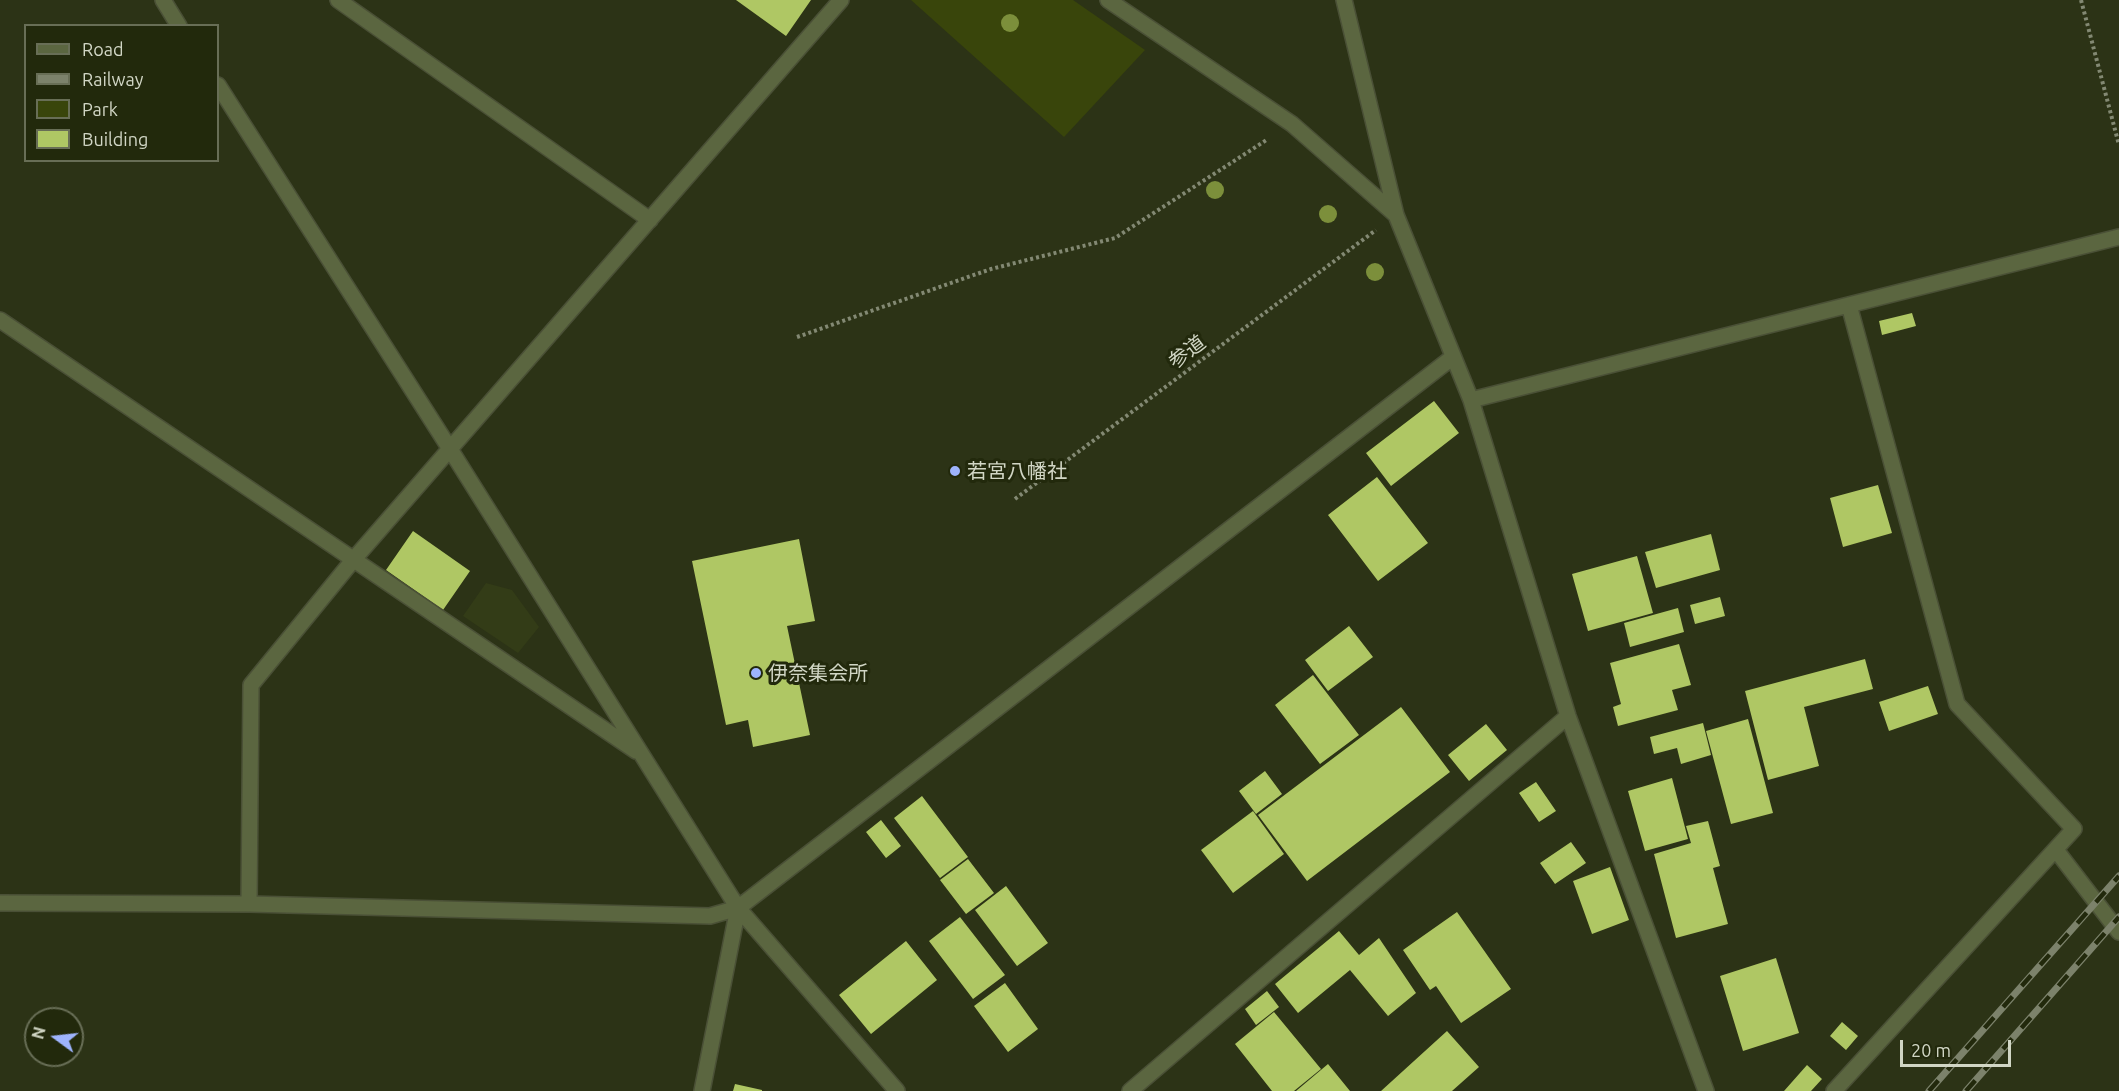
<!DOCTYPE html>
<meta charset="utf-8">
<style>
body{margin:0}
#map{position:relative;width:2119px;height:1091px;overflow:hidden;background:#2c3316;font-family:Ubuntu,sans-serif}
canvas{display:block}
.legend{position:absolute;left:24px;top:24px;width:195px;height:138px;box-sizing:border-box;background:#22290c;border:2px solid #686e56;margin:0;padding:8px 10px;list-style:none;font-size:18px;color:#d1d6c5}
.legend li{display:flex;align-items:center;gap:12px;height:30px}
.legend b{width:30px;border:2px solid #686e56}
.north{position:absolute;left:24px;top:1007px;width:60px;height:60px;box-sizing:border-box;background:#22290c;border:2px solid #686e56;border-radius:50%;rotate:285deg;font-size:16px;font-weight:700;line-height:24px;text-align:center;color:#d1d6c5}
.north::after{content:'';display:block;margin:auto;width:21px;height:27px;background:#9eb4fd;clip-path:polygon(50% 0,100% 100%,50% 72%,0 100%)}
.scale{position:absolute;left:1900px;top:1040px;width:111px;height:27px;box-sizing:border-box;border:3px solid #d1d6c5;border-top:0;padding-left:8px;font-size:18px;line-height:21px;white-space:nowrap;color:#d1d6c5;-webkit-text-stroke:4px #22290c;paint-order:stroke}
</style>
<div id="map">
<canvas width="2119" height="1091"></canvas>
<ul class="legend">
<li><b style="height:8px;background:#5b6640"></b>Road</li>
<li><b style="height:8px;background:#7c826b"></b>Railway</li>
<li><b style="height:16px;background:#39450b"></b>Park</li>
<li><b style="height:16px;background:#afc764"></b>Building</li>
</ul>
<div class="north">N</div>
<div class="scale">20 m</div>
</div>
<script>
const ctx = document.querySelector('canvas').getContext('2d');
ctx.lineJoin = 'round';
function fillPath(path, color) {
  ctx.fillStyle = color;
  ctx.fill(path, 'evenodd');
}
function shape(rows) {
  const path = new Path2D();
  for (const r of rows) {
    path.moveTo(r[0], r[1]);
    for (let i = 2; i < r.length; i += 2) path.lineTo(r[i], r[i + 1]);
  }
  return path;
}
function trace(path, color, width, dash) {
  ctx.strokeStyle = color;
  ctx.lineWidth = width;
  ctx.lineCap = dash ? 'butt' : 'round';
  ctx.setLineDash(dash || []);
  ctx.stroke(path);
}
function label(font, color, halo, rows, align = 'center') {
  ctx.font = font + ' Ubuntu,"Noto Sans JP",sans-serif';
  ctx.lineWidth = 6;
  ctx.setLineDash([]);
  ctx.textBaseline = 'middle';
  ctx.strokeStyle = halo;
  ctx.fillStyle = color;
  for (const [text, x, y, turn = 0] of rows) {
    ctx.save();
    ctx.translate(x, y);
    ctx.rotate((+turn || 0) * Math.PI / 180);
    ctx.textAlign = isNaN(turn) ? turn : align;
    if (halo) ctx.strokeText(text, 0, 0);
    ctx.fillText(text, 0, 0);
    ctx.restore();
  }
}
fillPath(shape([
 [486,583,512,590,539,627,518,653,463,616]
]), '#333c17');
fillPath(shape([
 [911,0,1073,0,1145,50,1064,137]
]), '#39450b');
fillPath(shape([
 [736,0,811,0,786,36],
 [1912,313,1916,326,1882,335,1879,321],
 [1434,401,1459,433,1391,486,1366,453],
 [1377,477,1428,543,1378,581,1328,515],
 [1878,485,1892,533,1843,547,1830,498],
 [413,531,470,571,443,610,386,570],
 [1711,534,1720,570,1656,588,1645,552],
 [799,539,815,621,787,626,810,735,753,747,748,720,726,725,692,561],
 [1637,556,1653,613,1588,631,1572,574],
 [1720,597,1725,616,1695,624,1690,605],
 [1678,608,1684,632,1630,647,1624,623],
 [1349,626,1373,657,1328,691,1305,660],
 [1679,644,1691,685,1672,690,1678,710,1618,726,1613,707,1621,704,1610,663],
 [1865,659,1873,689,1804,707,1819,766,1768,780,1745,691],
 [1313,675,1359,735,1320,764,1275,705],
 [1928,686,1938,714,1889,731,1879,702],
 [1401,707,1450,772,1307,881,1258,815],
 [1748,719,1773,813,1731,824,1706,731],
 [1703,723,1711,755,1681,764,1677,748,1654,754,1650,737],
 [1486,724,1507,750,1469,781,1448,755],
 [1265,771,1282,794,1256,814,1239,791],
 [1672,778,1688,839,1645,851,1628,791],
 [1536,782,1556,811,1539,822,1519,793],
 [922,796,968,857,940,878,894,818],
 [1253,811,1284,854,1233,893,1201,850],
 [881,820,901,846,886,858,866,832],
 [1708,821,1720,866,1713,868,1728,924,1676,938,1654,854,1691,843,1686,826],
 [1571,842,1586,863,1555,884,1540,863],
 [968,859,994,893,966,914,940,880],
 [1610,867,1629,920,1592,934,1573,881],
 [1006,886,1048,943,1017,966,975,910],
 [1457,912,1511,989,1461,1023,1436,986,1430,990,1403,950],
 [960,917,1005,975,973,999,929,941],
 [1339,931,1359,955,1379,938,1416,993,1388,1016,1350,970,1298,1013,1275,984],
 [906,941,937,980,871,1034,839,995],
 [1776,958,1799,1033,1743,1051,1720,976],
 [1005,983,1038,1029,1008,1052,974,1006],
 [1267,991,1279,1007,1256,1025,1245,1009],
 [1274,1012,1321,1069,1294,1091,1272,1091,1235,1044],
 [1842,1022,1858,1036,1846,1050,1830,1036],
 [1447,1031,1479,1067,1452,1091,1381,1091],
 [1328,1064,1350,1091,1296,1091],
 [1807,1065,1822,1079,1811,1091,1784,1091],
 [735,1084,762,1090,762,1091,733,1091]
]), '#afc764');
const street = shape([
 [163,0,179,26],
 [338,0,650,220],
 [1108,0,1292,124,1396,215],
 [1344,0,1396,215,1471,400,1568,716,1706,1091],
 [218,85,450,449,738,908,897,1091],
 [0,320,636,751],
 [1471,400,2119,237],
 [2056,850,2119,932],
 [0,903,249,904,710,916,738,908,1453,357],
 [249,904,251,685,354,559,841,0],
 [702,1091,738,908],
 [1130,1091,1568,716],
 [1834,1091,2074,829,1957,704,1849,305]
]);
trace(street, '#4a5036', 18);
trace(shape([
 [2081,0,2119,145],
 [797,337,991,269,1115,238,1268,139],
 [1015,499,1376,230]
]), '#838973', 4, [3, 3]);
trace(street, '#5b6640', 15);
const rail = shape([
 [1929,1091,2119,876],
 [1966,1091,2119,917]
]);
trace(rail, '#7c826b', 7);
trace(rail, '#22290c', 4.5, [14]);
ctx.fillStyle = '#7c8f3b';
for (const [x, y] of [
 [1010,23],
 [1215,190],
 [1328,214],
 [1375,272]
]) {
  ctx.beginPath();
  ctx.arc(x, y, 9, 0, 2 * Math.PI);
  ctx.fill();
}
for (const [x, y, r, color] of [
 [955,471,6,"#9eb4fd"],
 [756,673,6,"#9eb4fd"]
]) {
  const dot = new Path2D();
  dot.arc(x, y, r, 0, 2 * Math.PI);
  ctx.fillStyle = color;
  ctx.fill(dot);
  trace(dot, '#22290c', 2);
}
label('20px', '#d1d6c5', '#22290c', [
 ["参道",1187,352,-37]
]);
label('20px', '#d1d6c5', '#22290c', [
 ["若宮八幡社",967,471],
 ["伊奈集会所",768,673]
], 'left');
</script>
